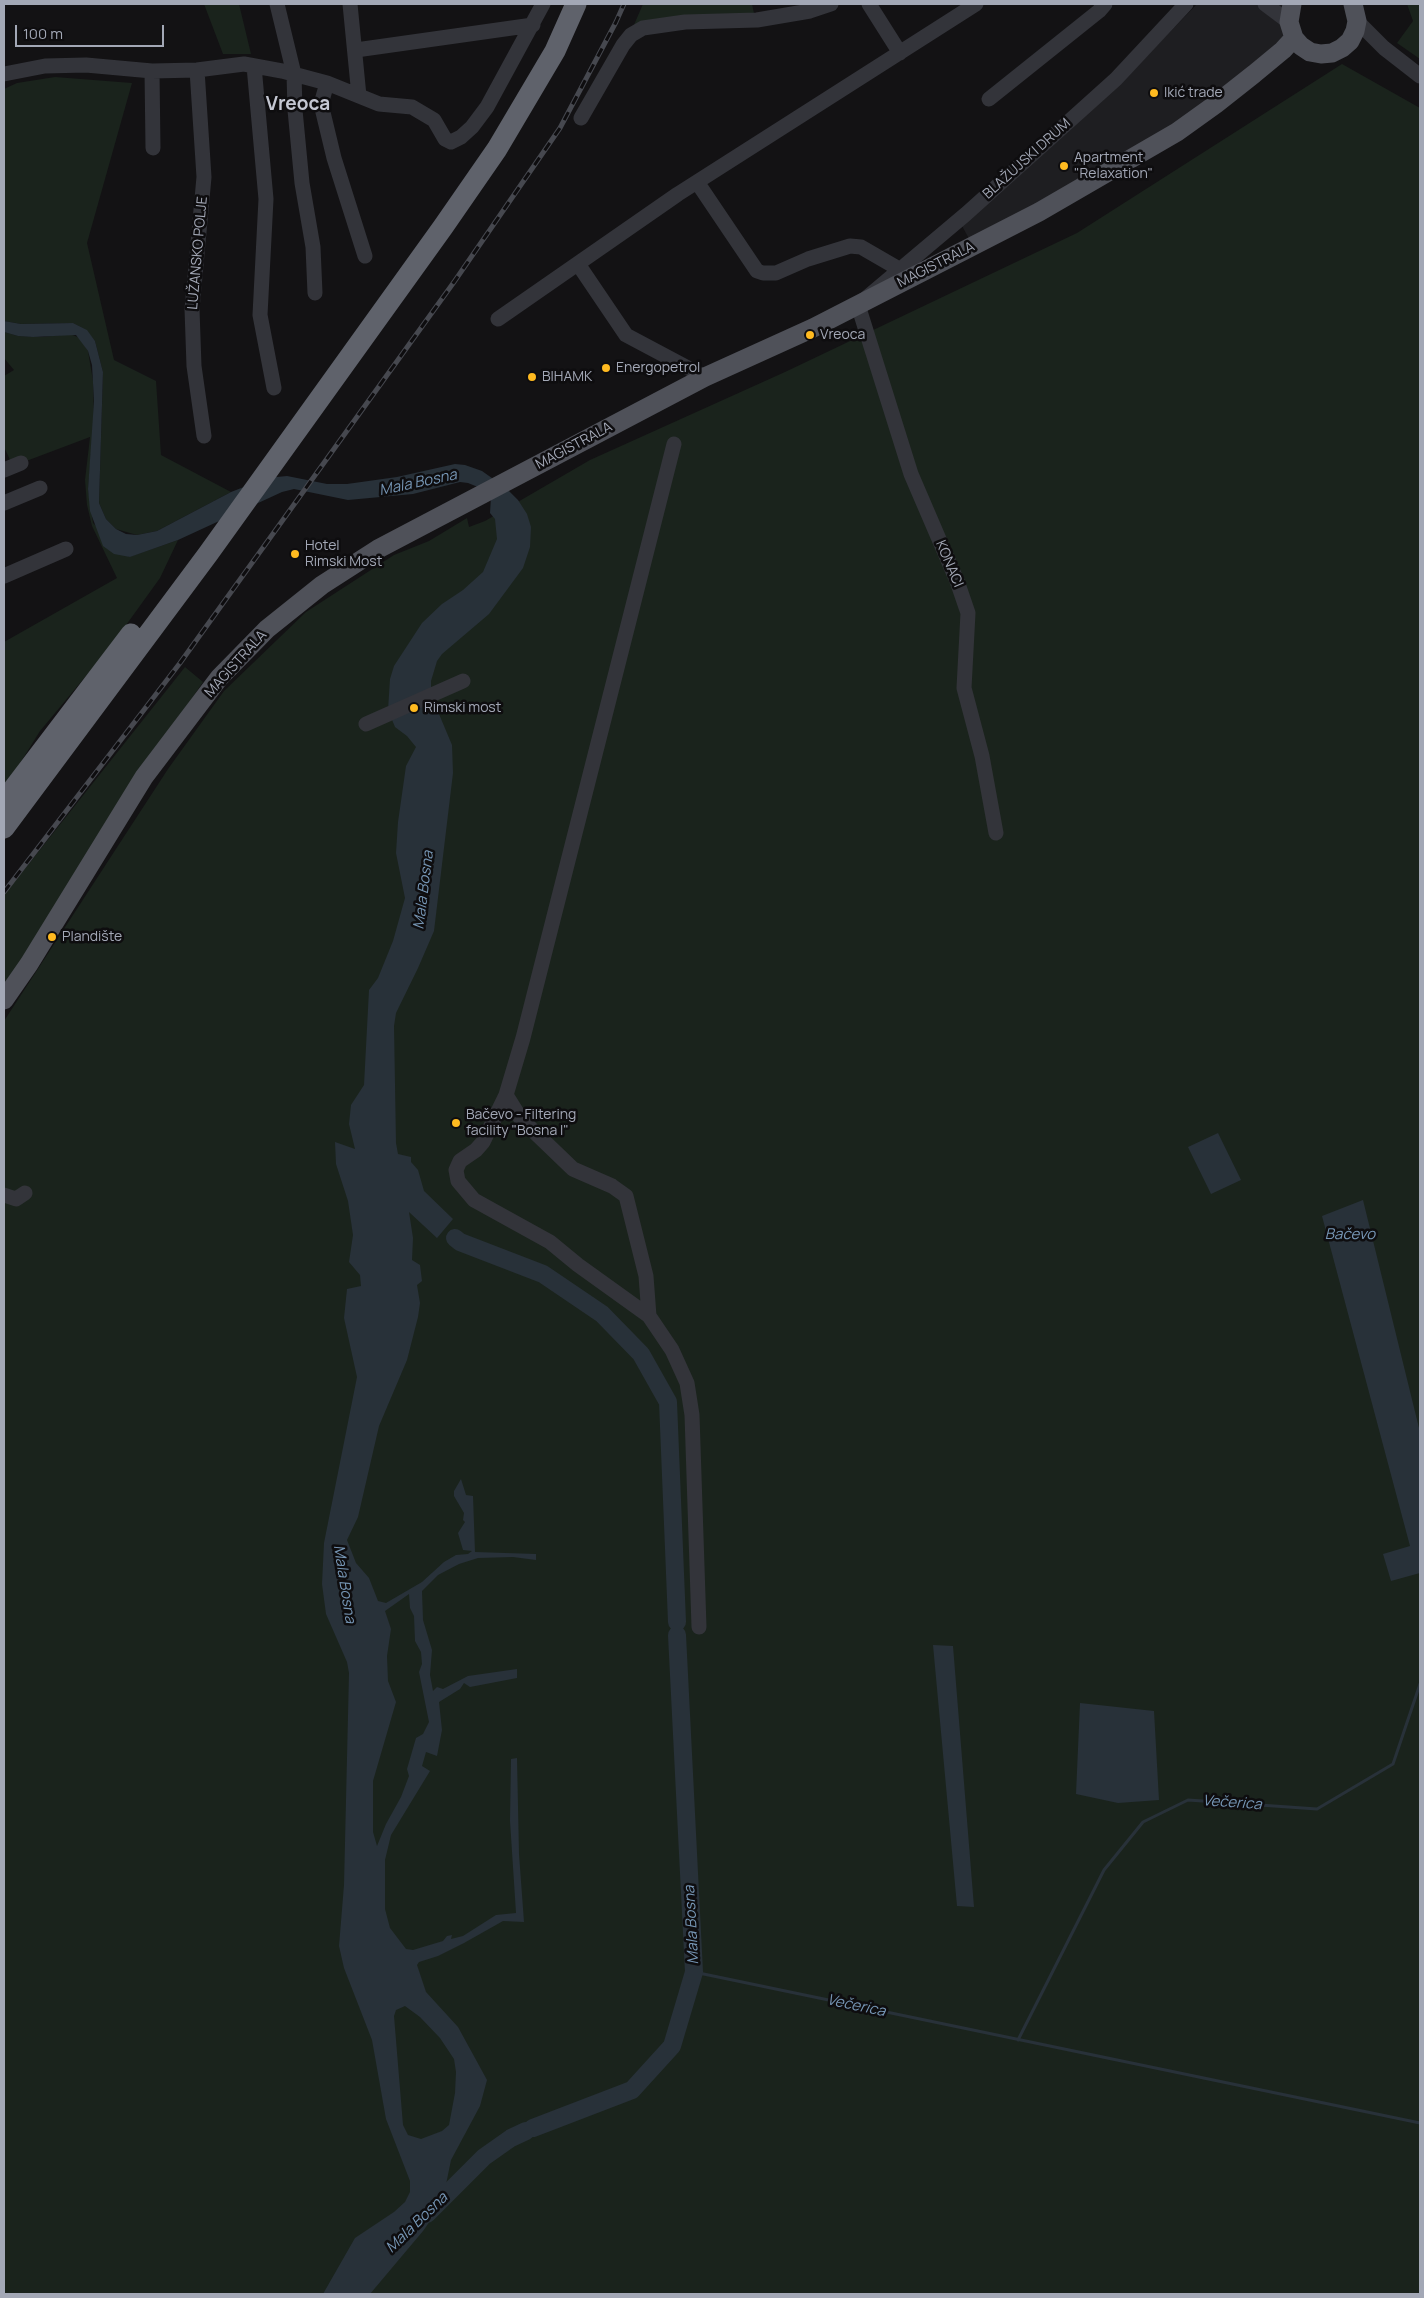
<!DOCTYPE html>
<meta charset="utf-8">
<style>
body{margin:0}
#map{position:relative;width:1424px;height:2298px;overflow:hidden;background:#131214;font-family:Manrope,sans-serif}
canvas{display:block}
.frame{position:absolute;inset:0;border:5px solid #a3a8b6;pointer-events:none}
.scale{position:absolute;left:15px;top:25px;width:149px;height:22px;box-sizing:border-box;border:2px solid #a3a8b6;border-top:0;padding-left:6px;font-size:15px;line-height:18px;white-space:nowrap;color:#a3a8b6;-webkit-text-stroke:4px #0e0d0f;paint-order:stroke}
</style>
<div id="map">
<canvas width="1424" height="2298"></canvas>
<div class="frame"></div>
<div class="scale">100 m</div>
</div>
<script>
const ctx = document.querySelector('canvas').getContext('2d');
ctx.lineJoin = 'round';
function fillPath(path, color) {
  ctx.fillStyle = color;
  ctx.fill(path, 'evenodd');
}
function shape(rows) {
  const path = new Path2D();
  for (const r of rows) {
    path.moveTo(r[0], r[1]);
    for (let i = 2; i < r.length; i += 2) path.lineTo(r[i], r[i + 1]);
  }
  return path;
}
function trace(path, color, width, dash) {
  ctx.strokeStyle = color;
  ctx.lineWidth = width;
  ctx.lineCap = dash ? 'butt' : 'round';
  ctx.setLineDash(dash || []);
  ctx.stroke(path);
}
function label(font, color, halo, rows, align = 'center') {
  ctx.font = font + ' Manrope,sans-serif';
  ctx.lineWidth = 5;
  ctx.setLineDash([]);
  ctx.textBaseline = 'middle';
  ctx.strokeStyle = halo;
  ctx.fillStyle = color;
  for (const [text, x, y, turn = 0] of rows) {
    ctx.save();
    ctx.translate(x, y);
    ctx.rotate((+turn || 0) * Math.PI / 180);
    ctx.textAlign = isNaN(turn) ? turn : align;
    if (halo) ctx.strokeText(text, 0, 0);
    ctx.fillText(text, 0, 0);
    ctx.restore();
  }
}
fillPath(shape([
 [1197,4,1292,4,1294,38,1216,104,973,246,961,224,1128,75]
]), '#1e1e21');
fillPath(shape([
 [204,4,239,4,251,54,223,54],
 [643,4,752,4,755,18,630,34],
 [1407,4,1420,4,1420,59,1397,43,1413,21],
 [1342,64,1420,108,1420,2294,4,2294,4,1021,168,769,224,691,306,612,394,555,429,541,467,518,469,527,485,521,590,460,785,372,1077,233],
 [55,77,132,83,87,243,114,360,156,381,161,455,231,492,157,531,137,535,116,529,106,519,99,503,103,372,95,341,86,330,73,323,21,324,4,321,4,89,17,83],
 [4,332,18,336,43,337,70,334,80,338,88,351,93,381,94,417,88,489,93,523,129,557,178,540,160,578,111,646,40,731,4,789,4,642,117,578,92,526,87,505,85,480,90,437,13,466,4,447,4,376,14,370,4,358],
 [185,667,203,682,132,786,4,990,4,895]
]), '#1a231c');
fillPath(shape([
 [4,321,21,324,73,323,87,330,95,341,103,372,99,503,106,519,116,529,126,534,137,535,157,531,231,492,267,478,287,476,327,484,347,484,397,477,455,464,465,465,482,471,506,488,518,500,527,514,531,527,530,547,523,568,489,614,442,654,437,661,431,681,431,695,452,745,453,773,434,931,418,968,396,1013,394,1026,396,1143,398,1154,411,1157,411,1162,418,1170,424,1191,453,1219,437,1238,409,1212,413,1238,412,1260,420,1265,422,1281,417,1285,420,1303,418,1317,407,1360,379,1426,358,1517,347,1540,356,1563,369,1578,378,1601,386,1603,422,1582,444,1562,456,1555,468,1554,472,1551,463,1550,458,1533,465,1522,463,1520,464,1513,454,1496,454,1491,461,1479,466,1495,473,1496,475,1552,536,1554,536,1560,513,1557,478,1558,459,1564,438,1575,422,1591,423,1620,432,1650,430,1675,433,1691,437,1687,443,1689,468,1676,517,1669,517,1678,470,1687,464,1683,460,1689,439,1702,442,1730,437,1756,426,1752,422,1766,430,1771,391,1835,385,1860,385,1909,390,1928,406,1949,413,1950,443,1941,447,1936,452,1935,451,1939,463,1936,496,1915,516,1913,510,1821,511,1759,517,1758,519,1854,524,1922,503,1921,464,1943,438,1956,419,1962,417,1965,426,1992,458,2027,487,2080,480,2106,451,2160,442,2204,423,2231,370,2294,323,2294,355,2238,394,2212,405,2202,410,2192,410,2181,386,2119,372,2040,344,1968,339,1946,344,1885,349,1673,347,1662,326,1614,322,1584,324,1543,357,1377,344,1318,347,1289,361,1286,360,1275,349,1262,353,1235,348,1201,336,1164,335,1142,355,1149,349,1124,351,1105,364,1085,369,990,378,978,393,941,405,898,396,853,398,822,406,766,416,747,407,736,395,727,388,710,390,679,394,666,422,623,442,604,463,590,483,572,497,539,495,519,490,513,491,497,483,489,468,483,460,482,413,494,348,500,294,489,282,492,178,540,130,557,114,554,103,546,90,511,88,489,94,401,92,365,88,351,76,335,33,337,18,336,4,332],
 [409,1594,410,1608,414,1616,415,1641,421,1652,422,1664,419,1672,429,1722,423,1734,416,1738,407,1769,409,1776,401,1797,386,1824,377,1846,373,1832,373,1781,396,1702,388,1681,387,1656,391,1629,385,1611],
 [405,2006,420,2017,440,2038,454,2059,456,2072,455,2093,449,2125,442,2131,421,2139,408,2135,403,2125,394,2016,396,2010],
 [1218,1133,1241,1180,1211,1194,1188,1147],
 [1363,1200,1420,1432,1420,1573,1391,1581,1383,1554,1410,1546,1322,1216],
 [933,1645,953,1646,974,1907,957,1906],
 [1080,1703,1154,1711,1159,1800,1118,1803,1076,1794]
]), '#283139');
trace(shape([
 [694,1972,1420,2123],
 [1018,2040,1104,1870,1143,1822,1188,1800,1317,1809,1393,1764,1420,1684]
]), '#283139', 3);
trace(shape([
 [455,1238,460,1242,543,1274,602,1314,641,1354,668,1402,677,1622],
 [533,2128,632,2090,672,2046,694,1972,677,1635],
 [427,2214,484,2157,511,2138,526,2131]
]), '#283139', 18);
trace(shape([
 [277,4,294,74,295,110,302,183,313,247,315,293],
 [350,4,359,96],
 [869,4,900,53],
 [1265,4,1289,22],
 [1357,21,1384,48,1420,76],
 [356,50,533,25],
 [254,66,266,199,260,315,274,388],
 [197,70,204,177,192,309,194,366,204,436],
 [152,71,153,148],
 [4,74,45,66,86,65,152,71,197,70,244,64,282,71,327,83,379,104,412,107,434,120,445,139,451,142,461,137,472,127,487,107,543,4],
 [327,83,321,104,334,158,365,256],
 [989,99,1099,11,1105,4],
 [581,118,623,45,631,35,643,28,685,22,757,20,810,11,831,4],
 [697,182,757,271,763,273,776,273,808,259,850,246,861,247,899,269],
 [578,264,626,335,705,377],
 [498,319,678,194,976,4],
 [674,444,523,1038,506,1095,483,1142,476,1150,460,1161,456,1170,458,1181,474,1200,550,1242,578,1265,649,1316,672,1350,687,1383,692,1415,699,1627],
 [4,470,21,463],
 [4,503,40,488],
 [4,576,66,549],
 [366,724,463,681],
 [996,833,982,756,964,688,968,613,957,581,911,474,858,305,966,214,1116,79,1186,4],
 [506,1095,521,1119,573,1169,612,1186,626,1196,646,1276,649,1316],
 [4,1195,16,1199,25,1193]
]), '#33343a', 15);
trace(shape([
 [1292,4,1289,22,1294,38,1301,46,1310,52,1321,54,1332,53,1342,48,1350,41,1355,31,1357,21,1353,4],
 [4,1000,29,964,144,777,219,678,267,629,322,585,378,549,705,377,813,328,1039,212,1177,132,1216,104,1254,74,1283,50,1294,38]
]), '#4f5159', 19);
trace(shape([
 [4,801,131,634],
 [4,828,208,554,443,227,497,149,555,51,576,4]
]), '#5f626b', 21);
const rail = shape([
 [4,892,180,663,454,282,560,128,616,22,624,4]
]);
trace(rail, '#46484f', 5);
trace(rail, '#0e0d0f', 3, [9]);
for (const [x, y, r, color] of [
 [1154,93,5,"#ffba20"],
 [1064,166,5,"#ffba20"],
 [810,335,5,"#ffba20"],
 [606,368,5,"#ffba20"],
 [532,377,5,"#ffba20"],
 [295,554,5,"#ffba20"],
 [414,708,5,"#ffba20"],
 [52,937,5,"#ffba20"],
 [456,1123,5,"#ffba20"]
]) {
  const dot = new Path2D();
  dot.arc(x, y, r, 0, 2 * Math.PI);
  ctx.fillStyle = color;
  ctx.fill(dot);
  trace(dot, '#0e0d0f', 2);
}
label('14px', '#a3a8b6', '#0e0d0f', [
 ["Ikić trade",1164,93],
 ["Apartment",1074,158],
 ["\"Relaxation\"",1074,174],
 ["Vreoca",820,335],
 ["Energopetrol",616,368],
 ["BIHAMK",542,377],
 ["Hotel",305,546],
 ["Rimski Most",305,562],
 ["Rimski most",424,708],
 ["Plandište",62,937],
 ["Bačevo - Filtering",466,1115],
 ["facility \"Bosna I\"",466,1131]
], 'left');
label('14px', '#a3a8b6', '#0e0d0f', [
 ["BLAŽUJSKI DRUM",1027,159,-42],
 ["LUŽANSKO POLJE",198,253,-85],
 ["MAGISTRALA",936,265,-27],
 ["MAGISTRALA",574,446,-28],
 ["KONACI",949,564,67],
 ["MAGISTRALA",236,664,-48]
]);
label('italic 15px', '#7696b5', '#0e0d0f', [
 ["Mala Bosna",418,483,-12],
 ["Mala Bosna",424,890,-83],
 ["Bačevo",1350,1235],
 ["Mala Bosna",344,1584,81],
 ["Večerica",1232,1803,4],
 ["Mala Bosna",692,1925,-93],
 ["Večerica",856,2006,12],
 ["Mala Bosna",417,2223,-44]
]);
label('bold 19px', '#c4c7d2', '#0e0d0f', [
 ["Vreoca",298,105]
]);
</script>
